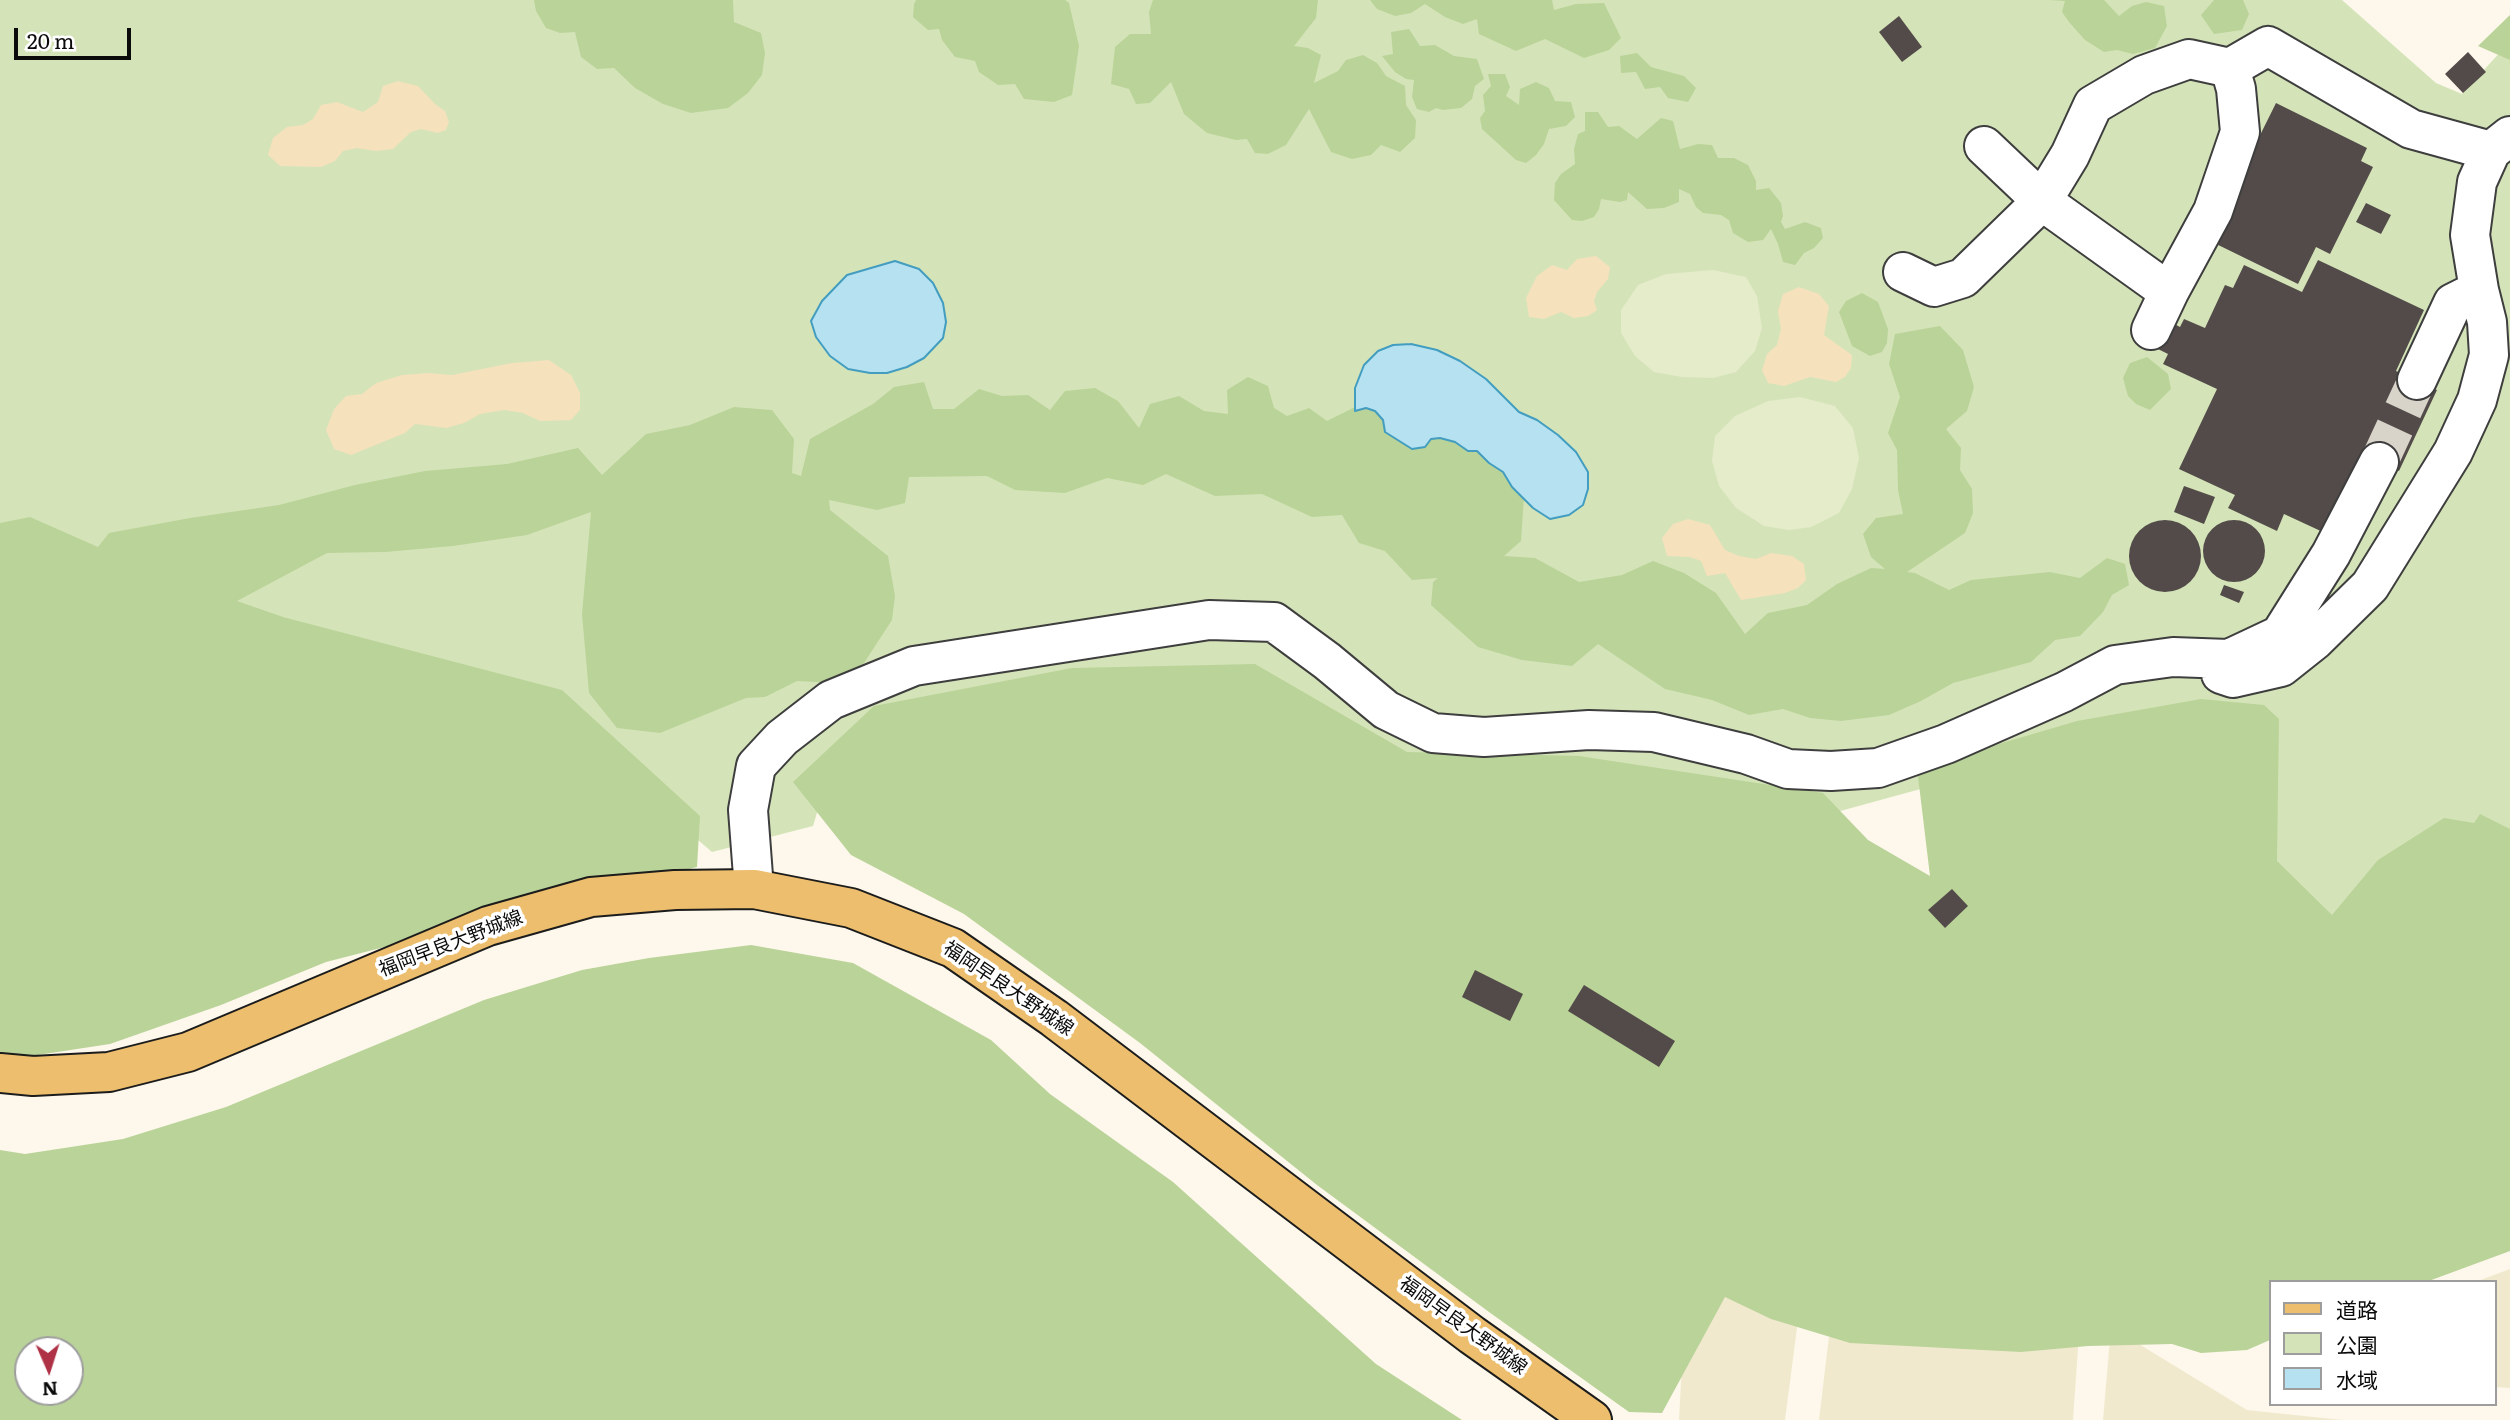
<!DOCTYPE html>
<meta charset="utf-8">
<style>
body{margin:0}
#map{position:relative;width:2510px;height:1420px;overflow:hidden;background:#fdf8eb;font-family:Literata,"Noto Sans JP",serif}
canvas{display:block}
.legend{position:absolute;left:2269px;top:1280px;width:228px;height:126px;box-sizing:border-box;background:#fff;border:2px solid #9d9d9d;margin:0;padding:9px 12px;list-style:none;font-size:21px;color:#0b0b0b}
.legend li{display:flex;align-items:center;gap:14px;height:35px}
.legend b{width:35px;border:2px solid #9d9d9d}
.north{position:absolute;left:14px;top:1336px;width:70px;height:70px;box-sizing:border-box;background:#fff;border:2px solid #9d9d9d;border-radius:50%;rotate:177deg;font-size:19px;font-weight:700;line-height:28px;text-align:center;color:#0b0b0b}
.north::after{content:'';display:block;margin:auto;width:24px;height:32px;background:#ae3145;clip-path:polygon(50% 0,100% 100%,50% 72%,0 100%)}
.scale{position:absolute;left:14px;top:28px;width:117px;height:32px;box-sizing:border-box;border:4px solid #0b0b0b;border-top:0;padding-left:9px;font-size:21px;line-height:24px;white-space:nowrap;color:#0b0b0b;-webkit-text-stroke:5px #fff;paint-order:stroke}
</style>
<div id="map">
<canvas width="2510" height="1420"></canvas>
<ul class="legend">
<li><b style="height:9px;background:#ecbe6d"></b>道路</li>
<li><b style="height:19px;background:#d4e4b8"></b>公園</li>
<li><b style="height:19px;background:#b5e1f0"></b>水域</li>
</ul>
<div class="north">N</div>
<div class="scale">20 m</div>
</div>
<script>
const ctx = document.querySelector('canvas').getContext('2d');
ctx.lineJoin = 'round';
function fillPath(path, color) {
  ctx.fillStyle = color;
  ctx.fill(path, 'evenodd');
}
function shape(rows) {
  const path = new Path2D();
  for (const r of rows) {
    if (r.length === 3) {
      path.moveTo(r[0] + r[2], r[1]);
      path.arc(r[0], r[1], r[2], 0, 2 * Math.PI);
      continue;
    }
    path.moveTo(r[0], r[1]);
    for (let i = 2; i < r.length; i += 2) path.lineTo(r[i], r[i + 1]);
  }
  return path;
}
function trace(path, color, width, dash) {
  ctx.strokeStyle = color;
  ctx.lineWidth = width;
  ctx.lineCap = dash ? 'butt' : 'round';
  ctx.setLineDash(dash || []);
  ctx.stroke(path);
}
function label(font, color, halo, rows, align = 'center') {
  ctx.font = font + ' Literata,"Noto Sans JP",serif';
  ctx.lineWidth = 7;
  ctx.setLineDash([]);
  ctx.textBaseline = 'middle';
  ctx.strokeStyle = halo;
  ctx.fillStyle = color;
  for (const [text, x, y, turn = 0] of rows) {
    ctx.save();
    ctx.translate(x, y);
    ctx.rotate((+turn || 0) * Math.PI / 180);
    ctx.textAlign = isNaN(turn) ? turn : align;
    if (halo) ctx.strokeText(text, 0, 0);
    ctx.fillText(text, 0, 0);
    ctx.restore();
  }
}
fillPath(shape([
 [2510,1269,2510,1388,2494,1387,2494,1282,2475,1282],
 [1719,1278,1800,1305,1785,1420,1679,1420,1683,1344],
 [1832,1311,2079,1334,2073,1420,1819,1420],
 [2111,1327,2247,1410,2342,1420,2103,1420]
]), '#f1e9ce');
fillPath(shape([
 [0,0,2342,0,2436,83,2462,94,2503,49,2510,46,2510,847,2334,935,2154,725,1833,813,836,750,813,826,712,852,556,718,0,545]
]), '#d4e4b8');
fillPath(shape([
 [534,0,733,0,734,22,761,33,765,53,762,75,748,93,728,108,691,113,663,104,635,88,614,68,597,69,581,57,575,32,560,33,546,28,536,11],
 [916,0,1065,0,1069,3,1079,46,1072,95,1054,102,1024,99,1015,84,998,85,979,72,975,61,955,57,942,40,939,29,928,30,913,17,914,4],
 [1153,0,1318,0,1316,18,1294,46,1308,48,1321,55,1314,83,1338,71,1346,60,1363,55,1377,63,1386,76,1405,86,1406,105,1416,120,1415,138,1400,152,1381,145,1371,155,1352,159,1331,152,1309,109,1286,145,1268,154,1255,153,1247,139,1236,140,1207,133,1184,114,1171,82,1150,103,1136,104,1129,89,1111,84,1115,47,1130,34,1151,34,1149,12],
 [1370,0,1552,0,1554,10,1576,4,1604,3,1621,38,1609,50,1584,58,1545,39,1516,51,1479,34,1477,19,1463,24,1445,17,1425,4,1411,13,1395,16,1377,9],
 [2048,0,2104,0,2119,16,2132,6,2146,2,2164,6,2167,26,2155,48,2133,54,2117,50,2104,52,2085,40,2069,22,2062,12,2065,1],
 [2214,0,2243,0,2249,14,2242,30,2214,34,2201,15],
 [2510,15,2510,60,2478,46],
 [1409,29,1420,46,1435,45,1454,56,1477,59,1484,79,1475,86,1472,99,1461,108,1443,110,1436,108,1429,112,1417,109,1412,97,1414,80,1406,79,1395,72,1382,56,1393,54,1391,32],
 [1637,53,1651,67,1684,76,1696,88,1688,102,1668,98,1660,87,1645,89,1636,72,1621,73,1620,56],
 [1488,74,1505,74,1510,87,1506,96,1519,105,1520,89,1536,82,1549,88,1555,101,1571,102,1575,117,1566,126,1549,129,1544,144,1536,155,1526,163,1516,160,1482,129,1480,118,1485,111,1483,95,1491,86],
 [1585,112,1598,112,1608,127,1619,126,1637,139,1661,118,1673,121,1680,149,1698,144,1712,145,1718,158,1734,158,1748,165,1756,181,1756,190,1769,188,1781,203,1783,216,1781,222,1785,229,1805,222,1821,228,1823,238,1814,248,1804,253,1795,265,1783,262,1778,244,1771,229,1763,240,1748,242,1733,233,1729,220,1721,215,1703,213,1696,207,1690,194,1679,189,1679,202,1664,208,1647,209,1628,192,1627,200,1620,202,1601,199,1599,209,1594,217,1582,221,1572,220,1554,200,1555,183,1561,174,1575,164,1574,149,1578,134,1585,131],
 [1862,293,1878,302,1888,329,1887,343,1882,352,1870,356,1852,346,1839,312,1846,301],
 [1940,326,1963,350,1974,387,1967,411,1946,429,1961,448,1960,470,1972,489,1973,513,1965,533,1907,572,1915,573,1949,590,1971,580,2050,572,2080,578,2107,558,2125,564,2129,585,2112,595,2103,612,2080,636,2055,640,2031,662,1953,683,1921,701,1889,715,1841,721,1810,718,1783,709,1749,715,1712,700,1665,689,1598,644,1572,666,1522,660,1478,647,1431,605,1433,582,1438,578,1412,580,1385,551,1359,543,1342,515,1312,517,1262,494,1215,496,1166,474,1143,485,1107,478,1065,493,1015,490,987,476,909,477,905,503,877,510,829,500,830,510,888,556,895,596,892,620,864,663,835,683,797,681,765,697,746,698,660,733,617,728,589,693,582,614,591,512,527,535,453,546,385,552,327,553,237,601,283,617,562,690,700,816,697,867,326,962,221,1005,110,1044,31,1056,0,1052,0,523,30,517,98,547,109,533,190,518,279,505,355,485,425,471,507,464,578,448,602,475,646,434,690,425,734,407,772,410,794,439,792,473,801,476,810,439,873,404,894,387,924,382,933,409,954,409,979,389,1002,396,1028,395,1050,410,1065,391,1095,388,1118,401,1139,428,1150,404,1179,396,1204,411,1228,414,1227,390,1248,377,1268,386,1274,408,1287,416,1309,408,1327,421,1371,399,1455,432,1525,482,1521,541,1504,556,1535,558,1579,582,1622,575,1653,561,1684,573,1716,593,1745,634,1768,613,1807,605,1837,584,1871,568,1885,569,1871,557,1863,534,1876,518,1903,514,1898,490,1897,450,1888,433,1900,397,1889,364,1895,334],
 [2147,357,2168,374,2171,389,2150,410,2136,404,2128,396,2123,378,2130,363],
 [1255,664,1407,752,1579,756,1823,793,1868,840,1930,876,1917,768,2077,721,2201,699,2264,705,2279,719,2277,861,2332,915,2378,860,2444,818,2474,823,2480,814,2510,829,2510,1251,2426,1282,2270,1282,2270,1340,2247,1350,2201,1353,2172,1344,2088,1346,2021,1352,1850,1343,1771,1319,1725,1297,1662,1413,1629,1412,1489,1312,1317,1185,1140,1043,964,914,851,855,793,782,874,706,1072,668],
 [751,945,853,963,991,1040,1050,1094,1173,1182,1376,1364,1462,1420,0,1420,0,1150,25,1154,123,1139,226,1107,484,1000,582,970,649,958],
 [28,1350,70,1350,70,1392,28,1392]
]), '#bad399');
fillPath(shape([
 [398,81,418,86,435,104,445,111,449,122,446,130,438,133,421,129,411,132,393,149,376,151,357,148,343,151,335,161,321,167,280,166,268,155,273,138,287,127,303,125,313,119,321,105,337,102,363,112,378,102,383,86],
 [1596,256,1610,267,1608,279,1597,292,1594,301,1597,310,1588,316,1574,318,1561,312,1544,319,1529,317,1526,298,1537,276,1552,265,1567,270,1577,259],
 [1799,287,1819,294,1829,306,1824,335,1852,355,1851,368,1845,377,1836,382,1810,377,1784,386,1768,383,1762,370,1767,354,1777,345,1781,329,1778,311,1783,294],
 [549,360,571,375,580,393,580,410,571,420,540,421,523,413,505,410,480,414,464,423,446,428,415,424,405,433,351,455,334,449,326,430,334,409,346,396,362,394,376,383,402,375,428,373,452,375,512,363],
 [1688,519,1710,525,1725,550,1739,556,1756,559,1771,553,1792,556,1804,564,1806,580,1798,588,1785,593,1741,600,1725,573,1707,576,1701,561,1690,557,1667,556,1662,538,1673,524]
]), '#f5e1bc');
fillPath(shape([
 [1713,270,1746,277,1757,296,1762,328,1755,351,1736,372,1713,378,1682,377,1654,372,1635,356,1621,333,1621,310,1638,285,1666,274],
 [1800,397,1835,406,1853,428,1859,458,1852,489,1839,513,1811,527,1789,530,1764,526,1736,508,1719,486,1712,461,1715,436,1735,416,1768,401]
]), '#e4ecc9');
const water = shape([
 [895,261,919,269,933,283,943,303,946,322,943,338,924,358,907,367,887,373,870,373,848,369,830,356,816,337,811,321,822,301,847,275,895,261],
 [1411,344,1437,350,1460,361,1486,379,1519,412,1537,420,1558,435,1576,452,1588,472,1588,489,1583,505,1569,515,1550,519,1533,508,1512,487,1503,472,1489,463,1477,451,1468,451,1455,442,1440,438,1431,439,1425,447,1412,449,1385,432,1383,420,1375,411,1366,408,1355,411,1355,388,1364,365,1378,351,1393,345,1411,344]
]);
fillPath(water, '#b5e1f0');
trace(water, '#429dc0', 2);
fillPath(shape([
 [1899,16,1922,47,1902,62,1879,32],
 [2468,52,2486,72,2463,93,2445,74],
 [2276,103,2367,148,2361,161,2373,167,2330,254,2316,247,2298,284,2208,240],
 [2366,203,2391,215,2381,234,2356,222],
 [2318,260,2424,310,2396,371,2437,390,2399,471,2379,462,2325,533,2284,514,2277,531,2228,508,2235,495,2179,469,2217,389,2163,364,2168,354,2154,347,2167,320,2180,327,2184,319,2205,328,2225,285,2233,288,2244,265,2302,292],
 [2184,486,2215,497,2204,524,2174,512],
 [2234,551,31],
 [2165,556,36],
 [2224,585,2244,592,2239,603,2220,595],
 [1952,889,1968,906,1945,928,1928,910],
 [1475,970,1523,994,1510,1021,1462,997],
 [1584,985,1675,1041,1659,1067,1568,1011]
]), '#534b49');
trace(shape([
 [2379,462,2417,380]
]), '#d9d4c9', 38, [38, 19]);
const minor = shape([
 [1984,146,2042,201,2169,292,2213,211,2240,132,2236,89,2230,68],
 [1903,272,1934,287,1963,278,2042,201,2070,155,2093,105,2144,75,2189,59,2230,68,2268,46,2411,129,2491,151],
 [2151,330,2169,292],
 [2417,380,2453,303,2479,290],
 [2221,674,2233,678,2281,667,2315,640,2370,586,2453,452,2477,400,2489,355,2487,322,2479,290,2470,235,2477,182,2491,151,2510,136],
 [754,889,748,810,756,766,782,738,831,700,914,666,1209,620,1274,622,1327,661,1386,710,1433,733,1484,737,1589,730,1654,732,1746,754,1788,769,1831,771,1878,768,1946,744,2064,692,2115,665,2173,657,2229,659,2280,635,2331,554,2379,462]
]);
const major = shape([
 [0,1073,33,1076,109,1072,188,1052,488,926,591,897,675,890,754,889,851,908,953,948,1054,1018,1472,1335,1592,1420]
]);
trace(minor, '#3e3e3e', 42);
trace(major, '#1c1c1c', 42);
trace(minor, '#fff', 38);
trace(major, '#ecbe6d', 38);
label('19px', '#0b0b0b', '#fff', [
 ["福岡早良大野城線",451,944,-21],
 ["福岡早良大野城線",1008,989,34],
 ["福岡早良大野城線",1463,1326,36]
]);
</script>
